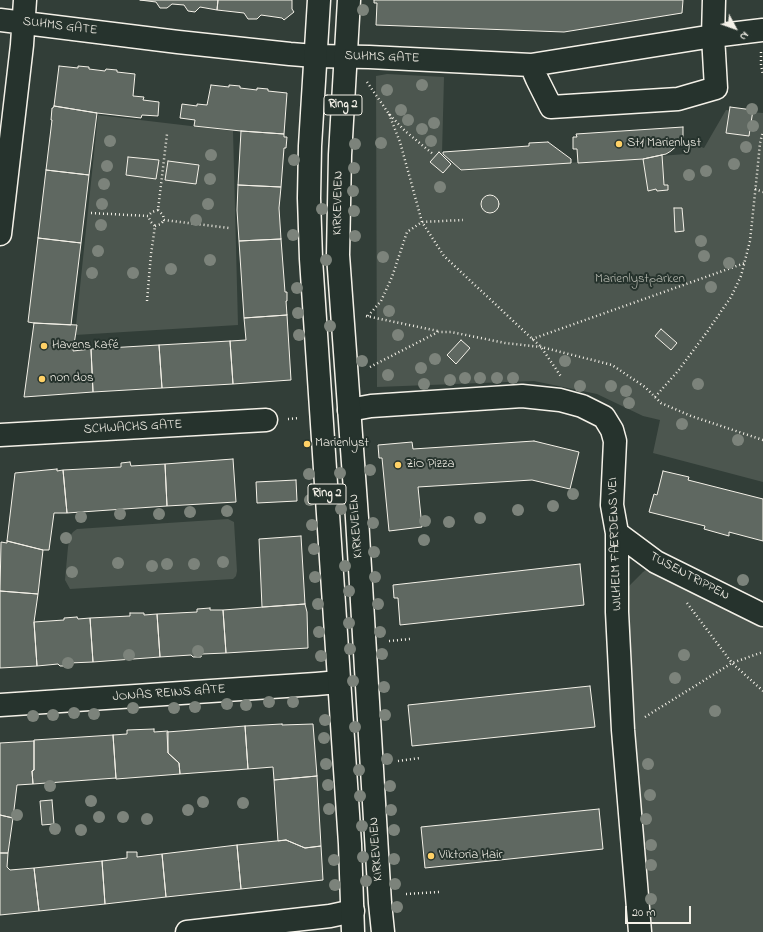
<!DOCTYPE html>
<meta charset="utf-8">
<style>
body{margin:0}
#map{position:relative;width:763px;height:932px;overflow:hidden;background:#323e38;font-family:"Indie Flower",sans-serif}
canvas{display:block}
.north{position:absolute;left:715px;top:8px;width:40px;height:40px;-webkit-text-stroke:3px #26332d;paint-order:stroke;rotate:131deg;font-size:11px;font-weight:700;line-height:16px;text-align:center;color:#f4f1e8}
.north::after{content:'';display:block;margin:auto;width:14px;height:18px;background:#f4f1e8;clip-path:polygon(50% 0,100% 100%,50% 72%,0 100%)}
.scale{position:absolute;left:625px;top:906px;width:66px;height:18px;box-sizing:border-box;border:2px solid #f4f1e8;border-top:0;padding-left:5px;font-size:12px;line-height:14px;white-space:nowrap;color:#f4f1e8;-webkit-text-stroke:3px #26332d;paint-order:stroke}
</style>
<div id="map">
<canvas width="763" height="932"></canvas>
<div class="north">N</div>
<div class="scale">20 m</div>
</div>
<script>
const ctx = document.querySelector('canvas').getContext('2d');
ctx.lineJoin = 'round';
function fillPath(path, color) {
  ctx.fillStyle = color;
  ctx.fill(path, 'evenodd');
}
function shape(rows) {
  const path = new Path2D();
  for (const r of rows) {
    if (r.length === 3) {
      path.moveTo(r[0] + r[2], r[1]);
      path.arc(r[0], r[1], r[2], 0, 2 * Math.PI);
      continue;
    }
    path.moveTo(r[0], r[1]);
    for (let i = 2; i < r.length; i += 2) path.lineTo(r[i], r[i + 1]);
  }
  return path;
}
function trace(path, color, width, dash) {
  ctx.strokeStyle = color;
  ctx.lineWidth = width;
  ctx.lineCap = dash ? 'butt' : 'round';
  ctx.setLineDash(dash || []);
  ctx.stroke(path);
}
function label(font, color, halo, rows, align = 'center') {
  ctx.font = font + ' "Indie Flower",sans-serif';
  ctx.lineWidth = 4;
  ctx.setLineDash([]);
  ctx.textBaseline = 'middle';
  ctx.strokeStyle = halo;
  ctx.fillStyle = color;
  for (const [text, x, y, turn = 0] of rows) {
    ctx.save();
    ctx.translate(x, y);
    ctx.rotate((+turn || 0) * Math.PI / 180);
    ctx.textAlign = isNaN(turn) ? turn : align;
    if (halo) ctx.strokeText(text, 0, 0);
    ctx.fillText(text, 0, 0);
    ctx.restore();
  }
}
fillPath(shape([
 [387,74,444,77,442,154,461,171,686,154,685,141,704,148,726,110,763,113,763,482,653,453,660,420,643,416,597,394,534,381,377,387,376,76],
 [98,115,233,131,238,325,75,335],
 [228,519,234,522,237,571,236,576,233,579,70,589,65,580,68,547,70,536,73,532,77,529],
 [656,562,763,615,763,932,640,932,621,599,628,587,643,572]
]), '#4c564f');
const building = shape([
 [140,0,218,0,217,10,200,7,195,12,188,11,184,5,172,4,167,8,160,8,156,2,140,0],
 [218,0,292,0,292,9,294,12,284,20,282,18,261,15,257,19,248,19,244,13,217,10,218,0],
 [374,0,683,0,682,13,564,32,376,25,377,3,374,3,374,0],
 [59,66,78,68,78,66,89,67,89,69,105,71,106,69,117,70,117,72,135,74,133,96,144,97,143,100,159,102,158,116,142,115,141,118,97,113,54,106,59,66],
 [211,85,229,87,229,85,240,86,240,88,257,90,257,88,268,89,268,91,287,93,284,134,241,131,194,126,195,120,180,118,182,104,197,106,197,104,207,105,211,85],
 [54,106,97,113,89,175,46,170,52,120,51,120,52,108,53,108,54,106],
 [730,107,753,110,749,136,726,133,730,107],
 [683,127,683,137,682,141,671,151,666,154,643,159,578,163,577,149,573,149,573,137,577,137,576,134,683,127],
 [241,131,284,134,284,137,287,137,286,148,284,148,281,187,238,185,241,131],
 [548,142,571,159,571,163,461,170,443,154,443,152,529,146,529,143,548,142],
 [439,152,451,164,443,173,430,162,439,152],
 [662,155,664,185,668,185,668,190,657,191,656,189,648,191,643,159,662,155],
 [128,157,159,160,156,179,126,175,128,157],
 [168,161,199,165,196,184,165,180,168,161],
 [46,170,89,175,81,243,38,238,46,170],
 [238,185,281,187,279,208,281,239,239,241,237,210,238,185],
 [490,204,9],
 [674,208,682,208,684,231,675,232,674,208],
 [38,238,81,243,71,325,34,323,28,322,38,238],
 [281,239,285,292,287,292,287,301,286,301,287,315,244,318,239,241,281,239],
 [287,315,291,380,233,384,230,341,246,340,244,318,287,315],
 [34,323,77,325,73,351,91,349,93,392,24,397,34,323],
 [661,329,677,343,671,350,655,336,661,329],
 [461,340,470,348,456,364,447,355,461,340],
 [230,341,233,384,162,388,159,345,230,341],
 [159,345,162,388,93,392,91,349,159,345],
 [534,441,579,452,570,489,532,480,418,487,422,527,389,531,382,458,379,458,378,445,412,442,413,449,534,441],
 [233,459,236,502,167,506,165,464,233,459],
 [130,462,131,466,165,464,167,506,67,513,63,470,121,467,121,463,130,462],
 [57,469,57,471,63,470,67,513,54,513,49,550,43,550,7,541,15,473,57,469],
 [663,471,689,477,688,480,763,499,763,541,729,532,729,536,704,529,705,526,649,512,654,494,657,495,663,471],
 [296,480,297,501,257,503,256,482,296,480],
 [301,536,305,604,262,607,259,539,301,536],
 [7,541,43,550,38,594,0,591,1,542,7,543,7,541],
 [580,564,584,605,400,625,398,598,394,598,393,585,580,564],
 [0,591,38,594,34,622,37,666,0,668,0,591],
 [305,604,307,612,308,648,226,653,223,610,305,604],
 [210,608,210,610,223,610,226,653,202,654,201,657,193,657,191,655,160,657,157,614,197,612,197,609,210,608],
 [130,613,144,613,144,615,157,614,160,657,93,662,90,618,130,616,130,613],
 [77,617,78,619,90,618,93,662,69,663,68,666,60,666,58,664,37,666,34,622,64,620,64,618,77,617],
 [590,686,595,727,412,746,408,705,590,686],
 [282,724,282,725,313,724,317,776,274,780,273,767,248,769,245,726,282,724],
 [245,726,248,769,180,774,179,763,168,753,167,732,245,726],
 [154,729,154,732,168,731,168,753,179,763,180,774,116,779,113,735,127,734,127,730,154,729],
 [113,735,116,778,33,784,32,771,34,770,34,740,113,735],
 [34,741,34,770,32,771,33,784,17,785,13,818,0,815,0,743,34,741],
 [317,776,321,846,305,848,286,840,278,841,274,780,317,776],
 [52,800,54,824,42,825,40,801,52,800],
 [599,809,603,849,425,868,421,827,599,809],
 [0,815,13,818,8,853,0,853,0,815],
 [286,840,305,848,321,846,323,880,241,889,237,845,286,840],
 [237,845,241,889,166,897,162,854,237,845],
 [127,852,137,852,137,857,162,854,166,897,105,904,102,861,127,858,127,852],
 [0,853,8,853,7,867,10,870,34,868,39,911,0,915,0,853],
 [102,861,105,904,39,911,34,868,102,861]
]);
fillPath(building, '#5f6861');
trace(building, '#f4f1e8', 1);
const minor = shape([
 [0,20,178,42,290,54,315,56,369,57,531,65,713,36,763,30],
 [531,65,537,79,551,107,678,99,716,88,713,36,714,0],
 [0,234,22,45,25,0],
 [349,410,371,406,522,396,560,400,582,406,604,417,612,430,615,441,612,505,617,533,617,612,623,730,640,932],
 [0,435,266,420],
 [617,533,656,562,763,615],
 [0,705,316,684,339,682],
 [187,932,330,916,353,911]
]);
const major = shape([
 [319,0,310,146,309,198,311,259,350,844,353,932],
 [349,0,340,155,338,255,357,518,380,903,383,932]
]);
trace(minor, '#f4f1e8', 25);
trace(major, '#f4f1e8', 25);
trace(shape([
 [761,52,761,65,763,75],
 [367,82,389,114,405,131,433,154],
 [389,114,400,142,422,222,444,256,541,347,562,378],
 [755,189,763,192],
 [158,210,163,215,164,220,229,228],
 [91,213,148,216,152,212,158,210,167,134],
 [155,226,161,224,164,220],
 [147,301,151,254,155,226,151,222,148,216],
 [366,316,438,331],
 [368,316,381,301,392,277,407,232,422,222,463,220],
 [532,339,745,263],
 [370,367,438,332,451,332,505,343,541,347,612,365,645,387,661,403,691,416,763,440],
 [655,397,678,371,707,332,731,297,741,276,750,241,757,174,760,143,763,131],
 [288,419,299,418],
 [687,603,732,663,763,691],
 [389,641,410,639],
 [645,717,732,663,763,652],
 [398,761,420,758],
 [406,894,439,892]
]), '#f4f1e8', 2.5, [1, 3]);
trace(minor, '#26332d', 22);
trace(major, '#26332d', 22);
ctx.fillStyle = '#7c837b';
for (const [x, y] of [
 [363,10],
 [422,85],
 [387,90],
 [752,109],
 [401,110],
 [408,120],
 [434,123],
 [753,126],
 [422,129],
 [110,141],
 [431,141],
 [381,143],
 [355,144],
 [746,147],
 [211,155],
 [294,160],
 [734,164],
 [107,166],
 [354,168],
 [706,171],
 [689,175],
 [210,179],
 [104,184],
 [440,187],
 [353,191],
 [102,204],
 [208,204],
 [322,209],
 [354,211],
 [196,220],
 [101,225],
 [293,235],
 [355,236],
 [701,241],
 [98,251],
 [704,256],
 [383,257],
 [210,260],
 [326,260],
 [729,263],
 [171,269],
 [92,273],
 [133,273],
 [711,287],
 [297,288],
 [389,311],
 [298,313],
 [330,326],
 [299,335],
 [398,335],
 [435,359],
 [362,361],
 [565,361],
 [421,368],
 [388,375],
 [465,378],
 [480,378],
 [497,378],
 [513,378],
 [450,380],
 [424,384],
 [698,384],
 [580,386],
 [611,386],
 [626,391],
 [629,403],
 [682,424],
 [738,440],
 [370,470],
 [340,473],
 [309,474],
 [573,494],
 [310,500],
 [553,506],
 [341,509],
 [518,510],
 [227,511],
 [190,512],
 [120,514],
 [159,514],
 [81,517],
 [480,518],
 [425,521],
 [449,522],
 [373,523],
 [312,525],
 [66,538],
 [424,540],
 [314,549],
 [374,552],
 [223,562],
 [118,563],
 [167,564],
 [194,564],
 [152,566],
 [345,566],
 [72,572],
 [315,577],
 [375,577],
 [743,580],
 [349,591],
 [318,604],
 [378,604],
 [349,623],
 [319,632],
 [380,632],
 [350,649],
 [198,651],
 [382,654],
 [129,655],
 [684,655],
 [321,656],
 [68,663],
 [675,678],
 [353,681],
 [384,687],
 [269,702],
 [293,702],
 [227,704],
 [246,705],
 [195,707],
 [133,708],
 [174,708],
 [715,711],
 [74,713],
 [94,714],
 [53,715],
 [385,715],
 [33,716],
 [325,720],
 [355,727],
 [324,738],
 [387,759],
 [326,764],
 [648,764],
 [359,770],
 [328,785],
 [50,786],
 [390,786],
 [650,795],
 [360,796],
 [91,801],
 [203,802],
 [243,803],
 [329,809],
 [188,810],
 [391,810],
 [17,815],
 [99,817],
 [123,817],
 [147,819],
 [646,819],
 [362,826],
 [55,829],
 [81,830],
 [394,830],
 [651,845],
 [363,857],
 [394,859],
 [334,860],
 [651,865],
 [366,881],
 [395,884],
 [335,885],
 [651,899],
 [397,907]
]) {
  ctx.beginPath();
  ctx.arc(x, y, 6, 0, 2 * Math.PI);
  ctx.fill();
}
for (const [x, y, r, color] of [
 [619,144,4,"#ffd166"],
 [44,346,4,"#ffd166"],
 [42,379,4,"#ffd166"],
 [307,444,4,"#ffd166"],
 [398,465,4,"#ffd166"],
 [431,856,4,"#ffd166"]
]) {
  const dot = new Path2D();
  dot.arc(x, y, r, 0, 2 * Math.PI);
  ctx.fillStyle = color;
  ctx.fill(dot);
  trace(dot, '#26332d', 1.5);
}
for (const [x, y, w] of [
 [343,105,38],
 [327,494,38]
]) {
  const box = new Path2D();
  box.roundRect(x - w / 2, y - 10, w, 20, 3);
  ctx.fillStyle = '#26332d';
  ctx.fill(box);
  trace(box, '#f4f1e8', 1);
}
label('bold 12px', '#f4f1e8', null, [
 ["Ring 2",343,105],
 ["Ring 2",327,494]
]);
label('13px', '#f4f1e8', '#26332d', [
 ["SUHMS GATE",60,27,7],
 ["SUHMS GATE",382,58,2],
 ["KIRKEVEIEN",339,203,-89],
 ["SCHWACHS GATE",133,428,-3],
 ["KIRKEVEIEN",357,526,-94],
 ["WILHELM FÆRDENS VEI",616,544,-92],
 ["TUSENTRIPPEN",689,577,28],
 ["JONAS REINS GATE",169,694,-4],
 ["KIRKEVEIEN",377,849,-94]
]);
label('13px', '#f4f1e8', '#26332d', [
 ["St1 Marienlyst",627,144],
 ["Havens Kafé",52,346],
 ["non dos",50,379],
 ["Marienlyst",315,444],
 ["ZiO Pizza",406,465],
 ["Viktoria Hair",439,856]
], 'left');
label('13px', '#b9bbb2', '#26332d', [
 ["Marienlystparken",640,280]
]);
</script>
